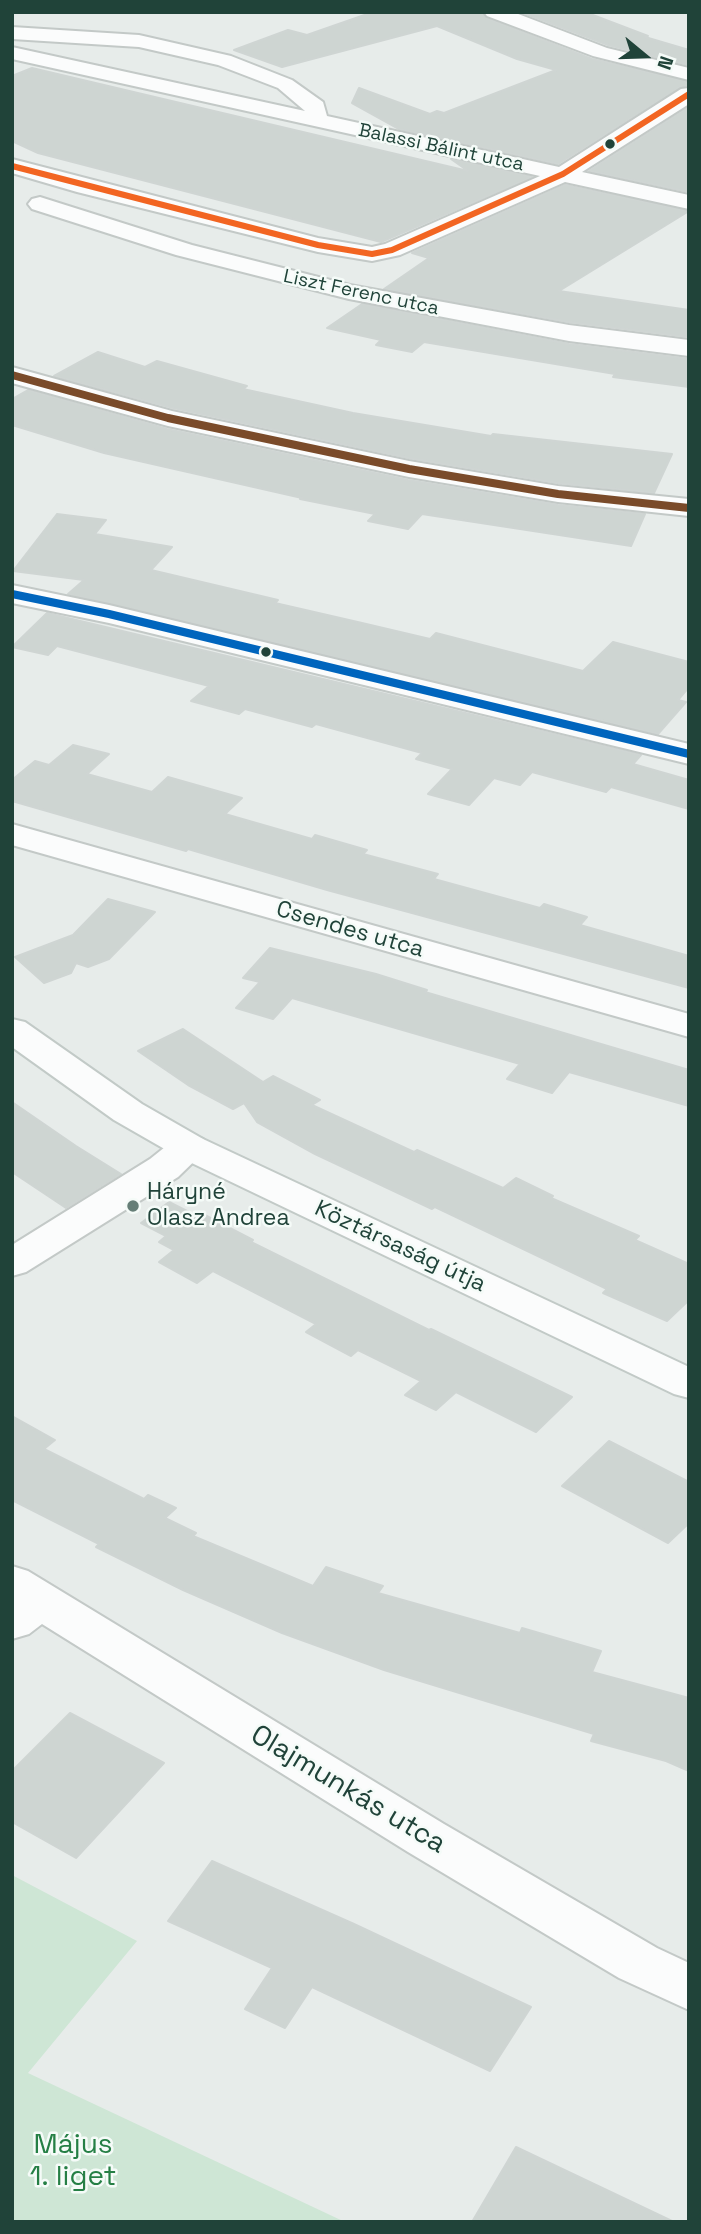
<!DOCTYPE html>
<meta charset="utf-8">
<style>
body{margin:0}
#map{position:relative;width:701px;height:2234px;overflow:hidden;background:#e7ecea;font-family:"Space Grotesk",sans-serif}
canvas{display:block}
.frame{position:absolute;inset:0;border:14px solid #204339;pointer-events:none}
.north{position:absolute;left:610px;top:21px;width:70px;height:70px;-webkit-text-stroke:5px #f5fbf8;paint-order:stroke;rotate:109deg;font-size:19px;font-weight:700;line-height:28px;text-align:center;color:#204339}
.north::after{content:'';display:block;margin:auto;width:24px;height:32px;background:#204339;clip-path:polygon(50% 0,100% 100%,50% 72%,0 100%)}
</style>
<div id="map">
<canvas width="701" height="2234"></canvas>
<div class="frame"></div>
<div class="north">N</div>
</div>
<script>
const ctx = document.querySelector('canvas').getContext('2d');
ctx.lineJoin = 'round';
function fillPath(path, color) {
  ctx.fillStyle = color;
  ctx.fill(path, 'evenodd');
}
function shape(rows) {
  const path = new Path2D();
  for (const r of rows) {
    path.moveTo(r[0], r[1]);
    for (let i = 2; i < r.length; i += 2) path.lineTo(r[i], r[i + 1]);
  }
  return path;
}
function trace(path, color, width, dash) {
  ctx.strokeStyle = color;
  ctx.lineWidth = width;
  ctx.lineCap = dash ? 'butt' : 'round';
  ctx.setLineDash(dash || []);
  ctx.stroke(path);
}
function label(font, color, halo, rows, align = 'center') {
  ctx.font = font + ' "Space Grotesk",sans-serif';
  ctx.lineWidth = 5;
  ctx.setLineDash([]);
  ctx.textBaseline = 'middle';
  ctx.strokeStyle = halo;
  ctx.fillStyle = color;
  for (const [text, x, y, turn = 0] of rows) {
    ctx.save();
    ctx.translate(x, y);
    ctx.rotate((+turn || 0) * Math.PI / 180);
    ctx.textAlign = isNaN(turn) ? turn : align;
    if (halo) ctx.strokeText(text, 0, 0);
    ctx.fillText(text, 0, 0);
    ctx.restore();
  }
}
fillPath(shape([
 [12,1875,137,1941,28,2073,345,2222,12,2222]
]), '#cee6d5');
const building = shape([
 [373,12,482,12,486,18,592,59,689,82,689,85,680,87,558,164,399,129,352,103,359,88,430,114,437,111,444,113,556,70,517,59,437,26,282,67,234,50,288,30,307,35,373,12],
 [521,12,585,12,648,36,645,37,689,50,689,65,608,45,521,12],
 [32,68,468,171,451,159,532,177,381,242,38,153,12,141,12,76,32,68],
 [689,107,689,192,589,171,689,107],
 [565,185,689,211,559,291,689,310,689,337,569,322,384,289,429,258,412,253,565,185],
 [362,304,569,344,689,359,689,387,613,377,615,374,424,342,412,352,376,345,381,340,327,328,362,304],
 [98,352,145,367,157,361,247,386,243,389,353,413,491,436,493,434,672,454,654,493,558,483,409,458,173,408,54,376,98,352],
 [28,390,167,429,408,480,558,505,645,514,631,546,422,514,408,529,368,521,375,514,300,499,302,498,104,453,12,425,12,399,28,390],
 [57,514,106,520,95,534,172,547,151,570,278,600,275,603,362,623,430,639,436,633,583,671,613,642,689,662,689,687,678,700,686,702,658,734,68,594,84,580,13,571,57,514],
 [47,613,641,755,633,764,689,780,689,809,611,787,606,792,532,772,520,785,494,778,469,805,428,794,452,769,416,759,422,753,316,724,312,727,245,709,239,714,191,701,209,686,57,646,48,655,12,647,47,613],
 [73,745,109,754,87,774,152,792,168,777,242,798,225,814,312,839,315,835,367,850,363,854,438,874,434,879,540,908,544,904,587,917,580,925,689,956,689,988,327,890,188,849,186,851,12,801,12,780,35,761,49,765,73,745],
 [108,899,155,912,109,959,88,967,76,963,71,973,44,983,15,957,73,935,108,899],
 [270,948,376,974,427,990,425,992,689,1070,689,1106,569,1072,552,1093,507,1079,520,1064,292,998,273,1019,236,1008,260,982,243,978,270,948],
 [183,1029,263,1082,273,1076,320,1100,312,1105,414,1152,417,1150,503,1188,516,1178,553,1196,551,1198,639,1236,635,1240,689,1264,689,1300,667,1321,603,1293,607,1289,435,1207,432,1209,315,1154,257,1122,244,1103,233,1109,188,1085,138,1051,183,1029],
 [12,1102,76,1146,121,1174,66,1208,12,1172,12,1102],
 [169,1202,195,1215,199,1212,253,1240,251,1242,429,1330,431,1329,572,1397,536,1432,456,1392,436,1410,405,1395,421,1381,358,1350,351,1356,306,1332,316,1324,213,1271,197,1283,159,1262,174,1250,159,1242,166,1236,141,1223,169,1202],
 [12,1416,55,1440,44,1449,144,1499,148,1495,176,1508,165,1518,196,1533,193,1536,313,1586,326,1567,383,1586,378,1593,520,1633,522,1628,601,1651,592,1672,689,1698,689,1771,666,1761,591,1741,594,1734,384,1670,282,1633,183,1590,96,1547,99,1544,12,1500,12,1416],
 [609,1441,689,1482,689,1523,668,1543,562,1486,609,1441],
 [70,1713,164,1763,76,1858,12,1822,12,1771,70,1713],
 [212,1861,354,1924,531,2007,490,2071,312,1987,285,2028,245,2009,272,1968,168,1921,212,1861],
 [516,2147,674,2222,472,2222,516,2147]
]);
fillPath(building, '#ced5d2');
trace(building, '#cfd5d3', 2);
const street = shape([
 [484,12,513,12,607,48,689,68,689,80,593,56,487,16,484,12],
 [12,27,139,35,231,56,292,80,323,102,327,116,559,167,681,89,689,88,689,104,582,172,689,195,689,209,565,182,400,255,372,261,318,252,77,192,12,173,12,159,318,238,372,247,385,244,540,176,12,59,12,47,305,111,278,88,218,65,139,47,12,39,12,27],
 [40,197,192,245,350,285,569,325,689,340,689,356,569,341,349,299,176,255,32,209,28,204,32,199,40,197],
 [12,367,172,411,409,461,558,486,689,499,689,516,558,502,409,477,168,426,12,383,12,367],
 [12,585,109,605,689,744,689,764,109,623,12,603,12,585],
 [12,824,689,1014,689,1037,12,845,12,824],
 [189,1135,203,1139,209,1147,178,1177,26,1272,12,1276,12,1245,150,1159,175,1139,189,1135],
 [12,1566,28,1571,444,1824,657,1948,689,1963,689,2010,619,1978,408,1852,42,1624,29,1634,12,1639,12,1566]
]);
const secondary = shape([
 [12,1019,25,1022,142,1104,203,1139,689,1367,689,1398,674,1394,175,1155,114,1120,12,1047,12,1019]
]);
trace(street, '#c3c9c7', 4);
trace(secondary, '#c2cac7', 4);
fillPath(street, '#fbfcfc');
fillPath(secondary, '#fbfcfc');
trace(shape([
 [12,166,318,245,372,254,392,250,563,174,689,94]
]), '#f26522', 6);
trace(shape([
 [12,375,168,418,409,469,558,494,689,508]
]), '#7a4b2a', 8);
trace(shape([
 [12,594,109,614,689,754]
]), '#0065bd', 8);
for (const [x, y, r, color] of [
 [610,144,6,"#204339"],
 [266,652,6,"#204339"],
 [133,1206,7,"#667e77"]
]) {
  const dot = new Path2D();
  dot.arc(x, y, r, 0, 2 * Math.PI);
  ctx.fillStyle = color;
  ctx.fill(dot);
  trace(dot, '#f5fbf8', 2.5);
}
label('19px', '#204339', '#f5fbf8', [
 ["Balassi Bálint utca",441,148,12],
 ["Liszt Ferenc utca",361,293,12]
]);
label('23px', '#204339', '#f5fbf8', [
 ["Csendes utca",350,930,16],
 ["Köztársaság útja",400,1247,25]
]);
label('23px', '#204339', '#f5fbf8', [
 ["Háryné",147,1193],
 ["Olasz Andrea",147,1219]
], 'left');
label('28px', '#204339', '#f5fbf8', [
 ["Olajmunkás utca",348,1790,31]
]);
label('28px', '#257f45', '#f5fbf8', [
 ["Május",73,2145],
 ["1. liget",73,2177]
]);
</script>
